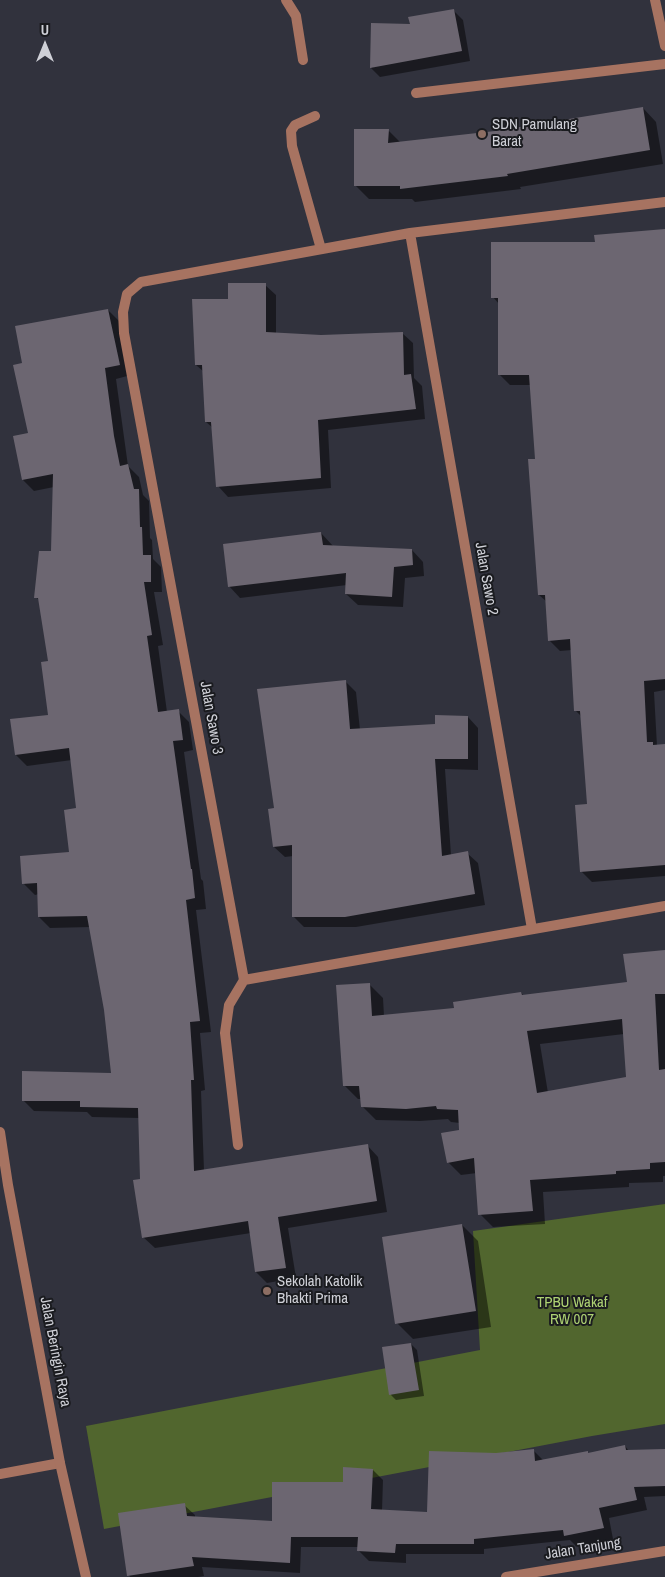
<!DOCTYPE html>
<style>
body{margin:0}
#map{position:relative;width:665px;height:1577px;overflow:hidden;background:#31323d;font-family:"Archivo Narrow",sans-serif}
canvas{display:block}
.north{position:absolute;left:20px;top:20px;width:50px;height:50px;-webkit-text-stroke:4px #1a1b1f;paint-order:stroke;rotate:0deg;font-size:14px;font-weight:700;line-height:20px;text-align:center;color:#cfd0d7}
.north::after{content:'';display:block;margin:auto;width:18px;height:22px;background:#cfd0d7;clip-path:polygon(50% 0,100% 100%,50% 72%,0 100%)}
</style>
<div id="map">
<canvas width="665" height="1577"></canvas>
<div class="north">U</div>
</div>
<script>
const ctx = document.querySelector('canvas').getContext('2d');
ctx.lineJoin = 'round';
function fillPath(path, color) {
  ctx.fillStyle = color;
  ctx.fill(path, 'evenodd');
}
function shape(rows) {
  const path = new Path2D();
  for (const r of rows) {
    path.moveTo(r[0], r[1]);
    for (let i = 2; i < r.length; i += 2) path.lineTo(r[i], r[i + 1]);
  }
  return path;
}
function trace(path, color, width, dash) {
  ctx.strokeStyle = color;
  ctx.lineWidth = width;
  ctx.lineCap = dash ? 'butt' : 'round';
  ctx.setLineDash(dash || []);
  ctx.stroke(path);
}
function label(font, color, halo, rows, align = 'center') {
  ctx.font = font + ' "Archivo Narrow",sans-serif';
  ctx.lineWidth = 4;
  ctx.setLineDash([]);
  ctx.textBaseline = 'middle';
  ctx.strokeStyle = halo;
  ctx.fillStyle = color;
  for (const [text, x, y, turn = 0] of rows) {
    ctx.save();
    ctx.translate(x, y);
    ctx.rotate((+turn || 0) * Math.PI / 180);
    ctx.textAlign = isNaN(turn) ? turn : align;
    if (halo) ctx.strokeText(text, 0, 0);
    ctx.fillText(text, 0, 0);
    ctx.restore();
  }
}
fillPath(shape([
 [665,1204,665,1424,592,1436,104,1529,86,1426,480,1350,473,1231]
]), '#51662e');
fillPath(shape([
 [453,10,463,20,470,61,380,77,371,68,411,26],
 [643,108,656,122,663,164,520,187,521,189,415,202,412,199,369,199,355,185,388,130,401,143,495,132],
 [665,230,665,690,654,692,657,746,665,746,665,876,592,882,581,871,588,805,582,717,576,711,572,650,560,651,549,640,547,602,539,595,536,460,531,385,510,385,499,374,499,304,493,297,596,243],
 [265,285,276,295,276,334,321,336,402,333,413,343,414,378,422,386,425,419,328,430,331,488,228,497,218,486,213,428,206,422,204,372,196,365,230,301],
 [108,310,119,321,131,375,116,379,128,466,139,477,143,495,149,501,150,538,152,540,153,559,161,567,162,592,154,592,163,645,158,646,167,712,178,711,189,722,193,750,184,752,201,879,203,881,206,909,196,910,211,1032,200,1033,205,1090,201,1091,204,1170,367,1145,378,1157,387,1212,288,1228,296,1278,267,1283,256,1272,251,1233,155,1248,143,1237,139,1118,92,1117,87,1112,34,1111,23,1100,113,1074,105,1010,91,927,50,928,39,917,39,894,35,895,24,884,71,853,77,809,72,760,27,766,16,755,49,716,50,662,40,601,36,597,53,552,54,487,34,491,23,480,29,434,24,364],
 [321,533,333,546,412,550,423,562,424,576,405,578,403,607,358,605,346,594,347,585,240,598,229,586],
 [345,681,356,692,360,730,436,725,468,717,478,728,478,770,445,769,451,855,467,853,478,863,485,905,356,927,304,927,293,916,293,856,285,857,274,847,275,809],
 [665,954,665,1176,663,1176,663,1182,629,1183,629,1187,543,1192,545,1224,493,1227,480,1214,477,1173,461,1175,448,1162,461,1131,460,1123,451,1122,448,1119,420,1121,376,1120,363,1107,362,1099,358,1099,345,1086,369,984,383,998,384,1016,455,1010,521,993,524,996,628,984],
 [624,1034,627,1078,548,1093,540,1044],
 [462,1225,478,1241,491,1327,413,1339,397,1323],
 [411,1344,417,1350,424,1396,396,1400,391,1395],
 [625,1446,629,1451,665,1450,665,1496,644,1497,647,1510,609,1518,613,1539,576,1546,570,1540,484,1549,484,1554,406,1554,406,1563,369,1561,358,1550,359,1547,301,1547,300,1573,202,1567,204,1576,198,1577,130,1577,129,1575,184,1505,195,1515,195,1518,273,1522,344,1483,373,1470,383,1480,382,1511,428,1513,496,1454,533,1450,544,1461,587,1452,589,1454]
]), '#0007');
fillPath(shape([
 [454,9,462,51,370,68,371,23,410,24,408,17],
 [643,107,650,150,507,174,508,176,400,189,400,186,354,186,354,129,389,129,388,143,495,131],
 [665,229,665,679,644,681,647,742,653,742,653,745,665,744,665,865,580,872,575,805,587,804,580,711,574,711,570,639,548,641,545,595,538,595,528,459,535,459,529,375,498,375,498,298,491,298,491,242,595,242,594,235],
 [228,283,266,283,266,332,321,335,403,332,404,375,411,374,416,409,318,420,321,478,216,487,211,422,205,422,202,365,195,365,192,299,228,299],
 [108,309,120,365,105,368,114,436,120,466,128,464,134,489,139,489,140,527,142,527,143,555,151,555,151,582,144,582,152,635,147,636,158,712,179,709,183,740,173,741,191,869,192,869,195,898,186,900,200,1021,190,1022,194,1080,191,1080,194,1171,368,1144,377,1201,278,1217,286,1268,255,1272,248,1221,142,1238,133,1180,140,1179,138,1108,80,1107,80,1101,22,1101,22,1071,111,1073,104,1010,87,916,38,917,37,883,22,884,20,856,69,852,64,810,76,808,69,748,15,755,10,719,48,715,41,662,48,661,38,598,34,598,39,551,51,551,53,474,22,480,13,436,28,433,13,365,22,363,15,326],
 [321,532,323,545,412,549,413,565,394,567,392,597,345,594,346,573,228,587,223,544],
 [346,680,350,729,435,724,435,715,468,716,468,759,435,759,442,856,468,851,475,894,345,917,292,917,292,845,273,847,268,809,274,808,257,689],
 [665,950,665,994,655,994,659,1070,665,1069,665,1162,650,1163,650,1169,616,1171,616,1174,530,1180,533,1211,478,1215,474,1158,447,1163,441,1133,459,1130,458,1110,437,1109,436,1106,406,1109,361,1107,359,1086,343,1086,336,985,370,983,372,1016,454,1008,453,1002,521,992,522,995,627,982,623,954],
 [622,1019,626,1077,537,1093,527,1031],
 [462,1224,476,1311,395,1324,382,1237],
 [411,1343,419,1390,389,1395,382,1347],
 [625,1445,626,1450,665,1449,665,1486,634,1487,637,1500,599,1508,604,1528,564,1536,563,1530,474,1539,474,1544,396,1544,395,1553,357,1551,358,1537,291,1537,290,1563,192,1557,194,1566,127,1576,118,1513,185,1503,187,1516,272,1521,272,1482,343,1482,343,1467,373,1469,371,1509,427,1512,429,1451,496,1453,534,1449,535,1461,588,1451,588,1453]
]), '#6c6671');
trace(shape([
 [286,0,296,16,303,60],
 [655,0,665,46],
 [416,93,665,64],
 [315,116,295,125,291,131,292,146,321,249],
 [410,233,532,929],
 [244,980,665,906],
 [238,1145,225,1033,229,1005,244,980,124,333,123,312,127,294,141,282,410,233,665,202],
 [0,1474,60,1463],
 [506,1577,665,1551]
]), '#a77361', 10);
trace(shape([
 [0,1132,8,1185,60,1463,86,1577]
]), '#a77361', 10);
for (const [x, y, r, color] of [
 [482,134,5,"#8d6e63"],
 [267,1291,5,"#8d6e63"]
]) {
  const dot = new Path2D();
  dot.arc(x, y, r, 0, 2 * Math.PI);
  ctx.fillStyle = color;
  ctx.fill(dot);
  trace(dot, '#1a1b1f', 2);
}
label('15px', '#cfd0d7', '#1a1b1f', [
 ["SDN Pamulang",492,125],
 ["Barat",492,142],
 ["Sekolah Katolik",277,1282],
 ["Bhakti Prima",277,1299]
], 'left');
label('15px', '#cfd0d7', '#1a1b1f', [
 ["Jalan Sawo 2",486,579,80],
 ["Jalan Sawo 3",211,718,80],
 ["Jalan Beringin Raya",55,1352,79],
 ["Jalan Tanjung",583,1549,-9]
]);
label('15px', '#aed273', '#1a1b1f', [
 ["TPBU Wakaf",572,1303],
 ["RW 007",572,1320]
]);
</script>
